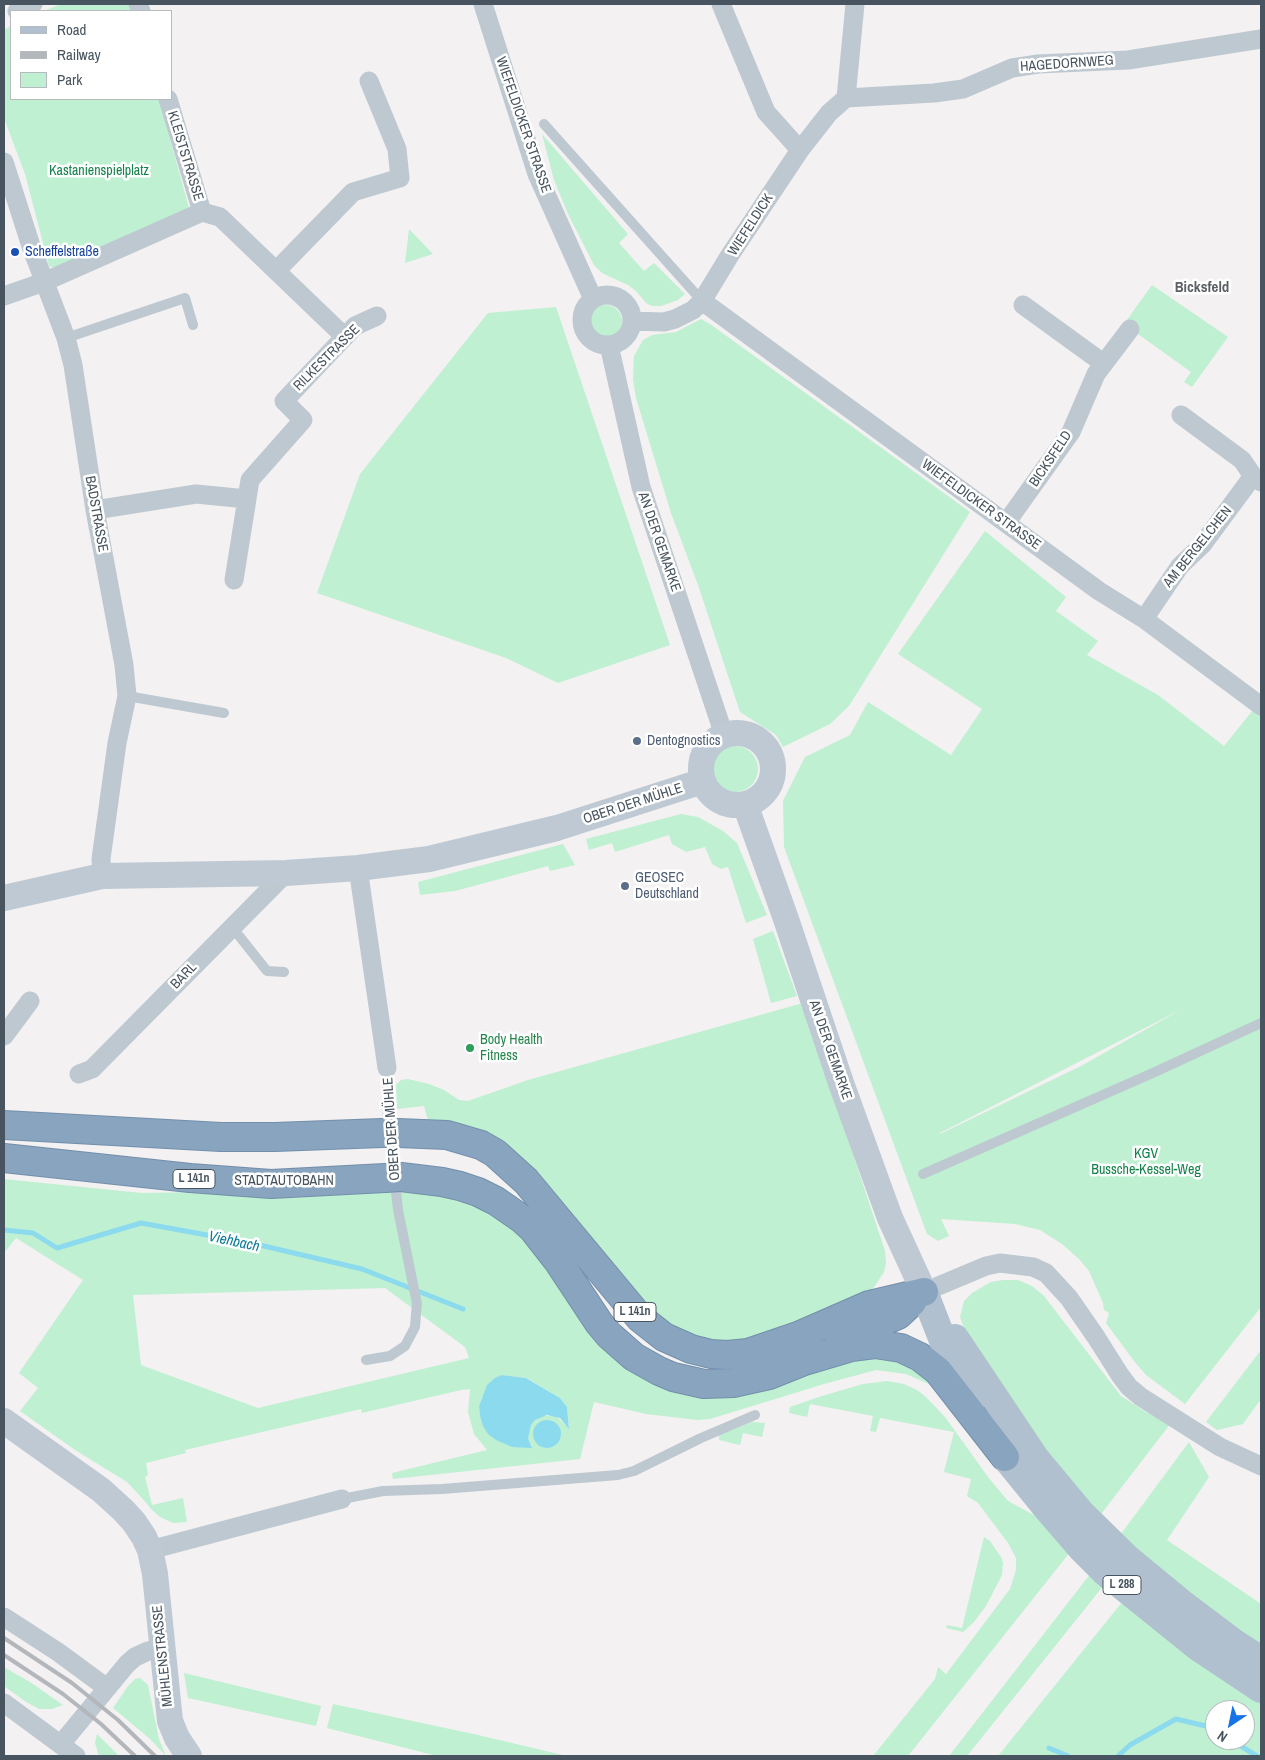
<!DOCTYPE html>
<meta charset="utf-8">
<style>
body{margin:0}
#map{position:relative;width:1265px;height:1760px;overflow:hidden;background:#f3f1f1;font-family:"Archivo Narrow",sans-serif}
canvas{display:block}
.frame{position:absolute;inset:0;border:5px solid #48545f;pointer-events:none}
.legend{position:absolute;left:10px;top:10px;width:162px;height:90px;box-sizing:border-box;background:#fff;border:1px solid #b6bbbf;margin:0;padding:6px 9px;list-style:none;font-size:15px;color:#48545f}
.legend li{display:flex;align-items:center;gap:10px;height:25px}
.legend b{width:25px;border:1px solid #b6bbbf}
.north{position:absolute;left:1205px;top:1700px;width:50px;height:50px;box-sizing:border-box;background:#fff;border:1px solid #b6bbbf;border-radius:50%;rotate:214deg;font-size:14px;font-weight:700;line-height:20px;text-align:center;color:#48545f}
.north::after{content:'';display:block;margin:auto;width:18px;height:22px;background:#1774e6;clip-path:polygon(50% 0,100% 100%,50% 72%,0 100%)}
</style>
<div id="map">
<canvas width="1265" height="1760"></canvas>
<div class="frame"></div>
<ul class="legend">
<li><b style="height:6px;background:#b0c0cf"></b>Road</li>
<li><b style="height:6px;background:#b3b6bb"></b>Railway</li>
<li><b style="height:14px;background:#bff0d2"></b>Park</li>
</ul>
<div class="north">N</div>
</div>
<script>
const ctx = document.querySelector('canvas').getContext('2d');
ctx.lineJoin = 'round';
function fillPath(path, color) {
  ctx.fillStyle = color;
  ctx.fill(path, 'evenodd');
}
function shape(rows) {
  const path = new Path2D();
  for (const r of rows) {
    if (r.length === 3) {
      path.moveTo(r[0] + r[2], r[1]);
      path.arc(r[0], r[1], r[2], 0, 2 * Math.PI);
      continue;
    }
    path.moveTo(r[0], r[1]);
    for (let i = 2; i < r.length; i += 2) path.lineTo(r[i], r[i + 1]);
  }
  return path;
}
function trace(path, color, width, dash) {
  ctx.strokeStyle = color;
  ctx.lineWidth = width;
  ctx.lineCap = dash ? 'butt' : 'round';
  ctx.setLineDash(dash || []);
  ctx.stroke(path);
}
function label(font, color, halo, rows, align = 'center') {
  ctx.font = font + ' "Archivo Narrow",sans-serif';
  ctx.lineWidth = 5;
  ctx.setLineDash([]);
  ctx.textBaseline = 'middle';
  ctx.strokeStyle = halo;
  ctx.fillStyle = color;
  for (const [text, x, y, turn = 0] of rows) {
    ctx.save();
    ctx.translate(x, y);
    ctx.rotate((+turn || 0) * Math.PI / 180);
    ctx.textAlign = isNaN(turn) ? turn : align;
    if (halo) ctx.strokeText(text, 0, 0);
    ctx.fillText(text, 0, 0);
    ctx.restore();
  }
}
fillPath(shape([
 [61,4,130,4,132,11,44,11],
 [11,26,11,99,159,99,189,208,54,268,49,266,25,174,4,118,4,30],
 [542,134,628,234,619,243,644,271,654,263,685,294,678,300,661,306,652,306,646,303,636,291,628,285,602,273,594,265,568,214,554,180],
 [409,229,433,254,405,263],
 [1152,285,1228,337,1192,387,1184,382,1191,372,1124,324],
 [606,321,16],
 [556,307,670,645,558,683,506,658,317,593,360,474,488,313],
 [701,319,710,324,970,512,849,706,830,724,783,747,776,735,740,712,698,585,671,513,636,398,633,380,634,356,643,340,652,335,676,332],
 [985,531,1066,597,1056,611,1098,641,1087,655,1158,695,1224,746,1253,710,1261,716,1261,1307,1185,1404,1146,1375,1134,1361,1106,1323,1109,1313,1104,1310,1103,1303,1089,1271,1079,1259,1062,1244,1040,1230,1015,1224,941,1219,949,1236,938,1241,927,1234,784,847,783,801,805,757,850,735,868,702,951,755,982,709,898,654],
 [1182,1009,1081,1066,940,1134,940,1133],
 [735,769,23],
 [681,814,698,817,723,831,737,843,767,915,746,923,728,867,721,869,712,864,705,847,686,852,672,844,669,835,615,852,612,843,589,850,586,839],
 [563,844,575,865,550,871,548,866,455,891,420,895,418,882],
 [773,931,797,996,771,1003,753,939],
 [803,1003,885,1251,886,1263,884,1272,870,1293,737,1346,666,1330,518,1159,429,1124,424,1106,397,1109,396,1085,401,1080,408,1079,429,1084,444,1090,459,1100,468,1101,528,1080],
 [4,1179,142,1193,386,1189,454,1194,512,1224,663,1385,859,1353,914,1363,948,1398,929,1384,906,1374,876,1370,824,1384,710,1419,697,1420,646,1414,594,1402,580,1459,393,1479,392,1473,487,1450,474,1434,468,1412,470,1389,461,1390,362,1413,361,1409,185,1450,186,1453,146,1463,148,1475,145,1477,152,1505,183,1498,187,1522,173,1523,160,1517,152,1510,142,1498,127,1482,75,1450,20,1411,38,1388,19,1373,83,1280,16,1238,4,1253],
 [385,1288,465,1347,469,1358,258,1408,141,1365,133,1295],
 [502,1375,527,1378,560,1398,567,1407,569,1428,556,1416,542,1416,535,1420,531,1425,528,1432,528,1438,532,1447,480,1416,479,1406,482,1397],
 [549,1420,553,1422,561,1433,561,1437,556,1445,553,1447,544,1448,536,1443,534,1439,534,1429,540,1422],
 [1003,1280,1018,1280,1032,1286,1044,1296,1121,1396,1146,1412,1171,1423,1098,1518,1055,1471,984,1365,964,1328,960,1317,964,1301,972,1293,991,1282],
 [1261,1350,1261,1399,1243,1424,1217,1430,1206,1422],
 [887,1381,904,1384,917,1390,926,1397,945,1417,988,1477,1008,1501,1043,1520,1071,1551,908,1756,873,1756,935,1679,938,1667,946,1674,1010,1589,1016,1570,1016,1558,1008,1543,978,1503,967,1496,971,1479,944,1472,954,1432,880,1418,876,1432,870,1431,873,1416,810,1404,807,1417,789,1413,790,1407,822,1396,863,1384],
 [752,1422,765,1423,762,1437,743,1433,740,1445,719,1440,719,1435],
 [1189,1442,1209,1477,1167,1540,1261,1604,1261,1650,1118,1538],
 [984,1537,990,1541,1001,1557,1003,1563,1002,1575,986,1606,974,1622,963,1632,946,1628,947,1625,962,1628],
 [1091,1573,1104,1585,967,1756,949,1756],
 [1123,1601,1261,1701,1261,1756,998,1756],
 [1215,1710,1245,1710,1245,1740,1215,1740],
 [4,1667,30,1682,63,1705,52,1709,39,1709,26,1702,4,1686],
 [184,1673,321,1706,316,1726,188,1698],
 [140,1678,148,1685,159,1739,166,1756,150,1739,113,1708,128,1686,135,1679],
 [333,1704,478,1735,567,1756,437,1756,327,1728],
 [97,1734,119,1756,99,1756,95,1743]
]), '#bff0d2');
fillPath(shape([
 [502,1375,526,1378,560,1398,567,1407,569,1429,560,1418,547,1415,535,1420,531,1425,528,1438,532,1448,512,1447,496,1440,488,1434,483,1426,480,1416,479,1406,487,1385,495,1378],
 [547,1434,14]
]), '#8cdaed');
trace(shape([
 [4,1230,33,1233,57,1248,141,1223,251,1243,362,1269,463,1309],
 [1231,1740,1257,1756],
 [1049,1748,1068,1756],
 [1118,1756,1130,1745,1176,1719,1210,1727,1215,1730]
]), '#8cdaed', 5);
const highway = shape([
 [4,1125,221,1137,275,1137,382,1133],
 [398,1133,447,1135,481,1145,495,1153,526,1181,640,1318,664,1337,691,1349,711,1354,727,1355,748,1353,798,1336,869,1305,924,1292],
 [4,1158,190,1178,271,1184,385,1178],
 [401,1177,442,1182,460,1186,478,1192,496,1201,522,1219,533,1229,558,1261,599,1323,609,1335,634,1357,659,1371,673,1377,704,1384,733,1383,769,1375,804,1361,851,1347,875,1344,901,1348,920,1357,938,1371,1005,1457],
 [840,1340,898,1315,912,1302]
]);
trace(highway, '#738fab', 30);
trace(shape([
 [544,124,702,301],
 [66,338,185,298,193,325],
 [127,696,224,713],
 [232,927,267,971,284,972],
 [923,1174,1155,1072,1261,1023],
 [366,1360,390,1356,405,1346,415,1327,416,1314,417,1304,398,1210,387,1108,387,1068],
 [342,1499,383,1491,442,1489,618,1475,634,1471,701,1438,755,1415]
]), '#bec8d0', 10);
trace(shape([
 [138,4,141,11],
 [483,4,537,174,593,299],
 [721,4,766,112,800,150],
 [17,11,33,4],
 [846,98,934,93,963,89,1012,68,1038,64,1128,60,1261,39],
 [168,99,202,212],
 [4,162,32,249,66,338,73,365,95,510,124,665,127,696,117,743,101,859,102,876],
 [276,271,353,192,400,178,397,149,369,81],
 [607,320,25],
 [4,296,44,282,202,212,220,217,345,337],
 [702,301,1099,591,1144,619,1261,706],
 [1023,305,1103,363],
 [632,321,664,322,675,319,693,310,702,301,730,255,800,150,829,113,846,98,855,4],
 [609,345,641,487,724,735],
 [1181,415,1242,460,1253,476,1261,482],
 [95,510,196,494,247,499],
 [1006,523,1071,432,1096,374,1130,329],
 [234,580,250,480,303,420,284,401,355,326,377,316],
 [1144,619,1180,566,1202,545,1253,476],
 [358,868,387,1068],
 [4,1036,30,1001],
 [79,1074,92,1069,286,873],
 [924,1292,986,1266,1000,1263,1033,1267,1046,1273,1069,1298,1096,1337,1120,1375,1129,1387,1141,1397,1220,1447,1261,1466],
 [150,1550,342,1499],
 [4,1617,58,1652,107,1688],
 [4,1703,76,1756],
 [61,1744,127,1664,135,1657,148,1651,162,1648]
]), '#bec8d0', 19);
trace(shape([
 [737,769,36],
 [745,804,786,919,841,1083,890,1218,924,1292],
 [4,898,102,876,286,873,358,868,429,859,557,828,703,781],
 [4,1421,101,1490,123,1510,134,1522,144,1537,150,1550,155,1574,170,1721,177,1738,189,1756]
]), '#bec9d4', 26);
trace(shape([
 [924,1292,954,1369,972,1400],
 [955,1338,1036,1459,1081,1513,1127,1558,1184,1605,1233,1642,1261,1660],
 [993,1437,1005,1457,1044,1505,1082,1549,1105,1572,1198,1647,1261,1689]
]), '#b0c0cf', 28);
trace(highway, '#88a4bf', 28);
trace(shape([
 [4,1638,72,1683,118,1720,155,1756],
 [4,1655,63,1694,101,1724,135,1756]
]), '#b3b6bb', 4);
const highwayBridge = shape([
 [382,1133,398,1133],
 [385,1178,401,1177]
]);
trace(highwayBridge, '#738fab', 30, []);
trace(highwayBridge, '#88a4bf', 28);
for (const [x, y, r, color] of [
 [15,252,5,"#1a4fb4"],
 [637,741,5,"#5c6f8a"],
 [625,886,5,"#5c6f8a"],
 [470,1048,5,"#2e9e5b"]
]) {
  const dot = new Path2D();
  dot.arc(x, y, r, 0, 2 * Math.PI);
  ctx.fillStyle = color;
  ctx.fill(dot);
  trace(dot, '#fff', 2);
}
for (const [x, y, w] of [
 [194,1179,42],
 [635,1312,42],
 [1122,1585,38]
]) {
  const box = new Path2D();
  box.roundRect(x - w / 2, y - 9.5, w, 19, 4);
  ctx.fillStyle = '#fff';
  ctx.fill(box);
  trace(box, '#48545f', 1);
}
label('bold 12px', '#48545f', null, [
 ["L 141n",194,1179],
 ["L 141n",635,1312],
 ["L 288",1122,1585]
]);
label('14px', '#48545f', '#fff', [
 ["HAGEDORNWEG",1067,64,-4],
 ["WIEFELDICKER STRASSE",523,125,71],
 ["KLEISTSTRASSE",185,156,73],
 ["WIEFELDICK",751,225,-57],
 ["RILKESTRASSE",327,358,-45],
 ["BICKSFELD",1051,459,-56],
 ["WIEFELDICKER STRASSE",981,505,36],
 ["BADSTRASSE",96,514,80],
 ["AN DER GEMARKE",659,542,71],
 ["AM BERGELCHEN",1198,547,-51],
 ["OBER DER MÜHLE",633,804,-18],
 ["BARL",184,976,-46],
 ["AN DER GEMARKE",830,1050,71],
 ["OBER DER MÜHLE",392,1129,-94],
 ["STADTAUTOBAHN",284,1181],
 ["MÜHLENSTRASSE",163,1656,-96]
]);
label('14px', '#16824b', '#fff', [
 ["Kastanienspielplatz",99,171],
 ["KGV",1146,1154],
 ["Bussche-Kessel-Weg",1146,1170]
]);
label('14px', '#164399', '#fff', [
 ["Scheffelstraße",25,252]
], 'left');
label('14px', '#4e5e75', '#fff', [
 ["Dentognostics",647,741],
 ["GEOSEC",635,878],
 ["Deutschland",635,894]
], 'left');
label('14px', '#27864d', '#fff', [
 ["Body Health",480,1040],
 ["Fitness",480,1056]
], 'left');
label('bold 15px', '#5d6166', '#fff', [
 ["Bicksfeld",1202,288]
]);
label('italic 15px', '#0c7b97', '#fff', [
 ["Viehbach",234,1242,12]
]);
</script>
